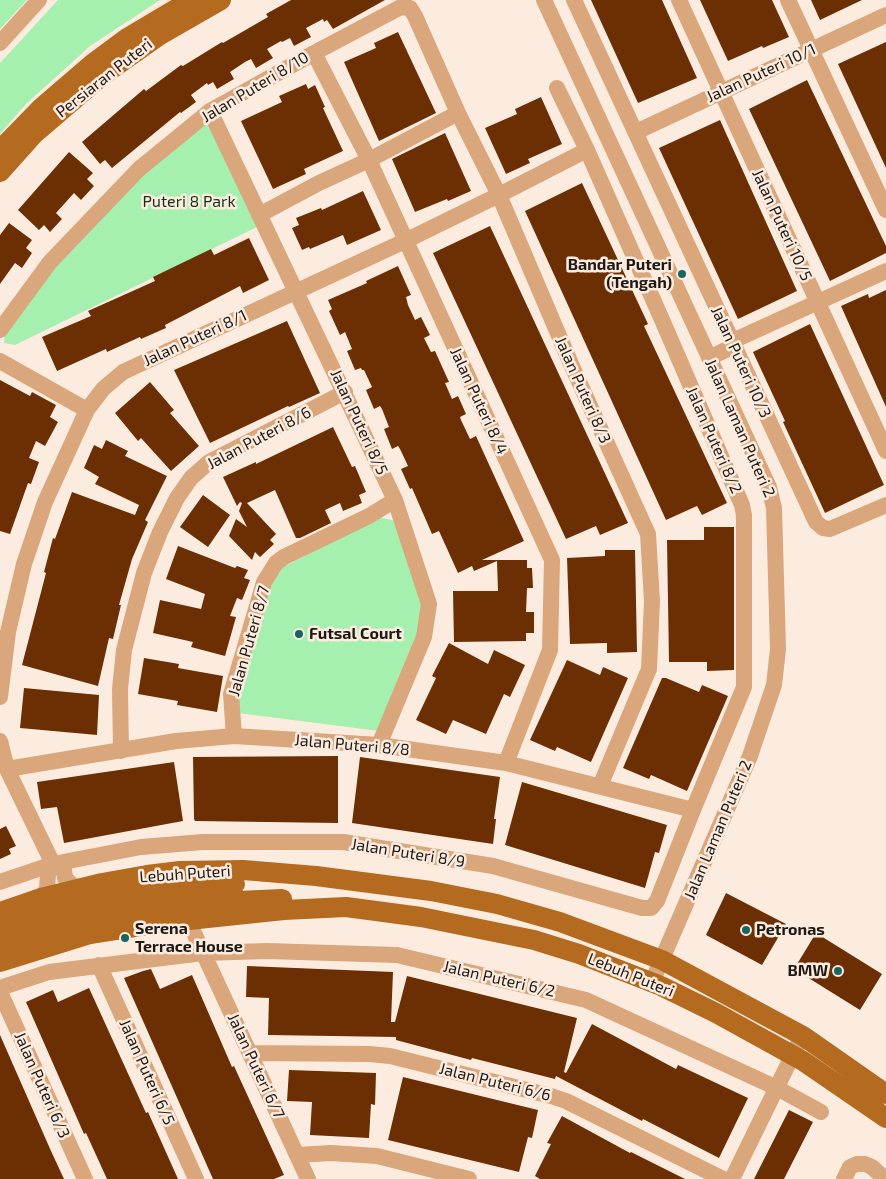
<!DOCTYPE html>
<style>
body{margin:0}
canvas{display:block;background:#fcecdf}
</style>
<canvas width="886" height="1179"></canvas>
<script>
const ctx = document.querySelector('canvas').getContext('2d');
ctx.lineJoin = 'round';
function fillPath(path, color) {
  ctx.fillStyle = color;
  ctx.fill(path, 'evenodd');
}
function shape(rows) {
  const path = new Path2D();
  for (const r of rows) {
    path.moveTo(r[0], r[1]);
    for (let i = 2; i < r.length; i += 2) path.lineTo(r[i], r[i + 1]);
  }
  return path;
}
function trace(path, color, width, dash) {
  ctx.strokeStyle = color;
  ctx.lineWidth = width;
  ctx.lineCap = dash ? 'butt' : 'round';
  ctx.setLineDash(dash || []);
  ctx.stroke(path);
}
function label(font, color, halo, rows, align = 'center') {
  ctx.font = font + ' "Exo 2",sans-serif';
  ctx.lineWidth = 5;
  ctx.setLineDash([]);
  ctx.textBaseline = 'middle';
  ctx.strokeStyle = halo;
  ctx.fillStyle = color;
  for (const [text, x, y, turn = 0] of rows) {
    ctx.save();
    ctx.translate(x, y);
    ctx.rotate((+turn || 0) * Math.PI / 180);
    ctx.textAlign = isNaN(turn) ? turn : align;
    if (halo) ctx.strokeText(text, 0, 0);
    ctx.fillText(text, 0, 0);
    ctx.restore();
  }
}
fillPath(shape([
 [0,0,27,0,0,29],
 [58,0,160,0,90,46,26,104,0,134,0,63],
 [209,117,259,226,15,345,4,343,6,326,52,262,142,172],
 [378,517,396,521,424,604,419,639,379,731,238,713,235,700,274,572]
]), '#a5f0ae');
fillPath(shape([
 [291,0,385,0,333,29,327,20,324,22,323,19,306,28,311,37,294,46,290,38,282,42,281,41,267,49,273,58,256,68,251,59,245,62,230,72,234,79,217,89,213,82,208,85,207,83,191,95,196,102,181,113,180,112,112,168,105,160,100,164,82,142,144,89,146,91,181,65,183,66,222,42,223,43,268,17,266,14],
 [591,0,662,0,697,78,638,103],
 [700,0,772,0,789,37,763,48,762,46,728,61],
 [811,0,862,0,820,20],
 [398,32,436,113,379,141,344,62,376,48,374,43],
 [886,42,886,168,838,64],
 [807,80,886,246,886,253,830,281,749,109],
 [306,84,308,89,315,85,325,107,323,108,343,151,304,169,306,174,273,189,241,121,282,102,279,96],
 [541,97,562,144,528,159,530,163,506,174,485,128,517,114,515,109],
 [720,120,797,291,738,319,659,148],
 [445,133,471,191,448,201,447,199,415,212,392,159],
 [69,152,93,173,87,179,94,186,81,200,74,193,56,213,62,219,50,232,44,225,39,230,18,210],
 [582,183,648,324,644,326,727,503,702,515,697,506,666,520,525,211],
 [363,191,381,230,347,245,343,235,310,249,309,247,302,250,292,228,299,225,296,218,321,208,322,210],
 [9,223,32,240,26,248,32,253,22,268,15,263,0,284,0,235],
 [490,226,628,523,600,535,596,526,566,539,433,253],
 [249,238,269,280,243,293,240,286,165,325,166,328,141,339,140,337,107,352,106,349,57,371,42,337,91,316,88,311,155,281,153,277,211,249,214,255],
 [398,266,411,295,406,297,408,305,415,320,421,317,430,335,424,338,431,352,435,351,449,382,445,383,452,399,458,396,466,414,460,417,461,420,470,439,476,436,524,541,482,560,527,560,527,568,532,568,533,588,527,588,526,612,534,612,534,633,526,633,526,641,454,642,453,591,498,591,497,561,474,571,472,566,458,573,439,531,432,534,412,488,410,489,401,469,408,466,400,449,398,446,392,449,384,429,389,427,382,409,380,406,374,409,366,390,372,387,364,370,362,370,361,368,355,370,347,351,352,349,345,332,340,335,329,311,332,309,328,300,367,283,366,281],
 [886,290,886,407,841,306,868,294,869,298],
 [287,321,320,393,289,407,288,406,210,443,174,370],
 [810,324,884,485,825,513,783,422,785,421,753,352],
 [0,380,30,396,32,392,56,405,50,417,58,422,45,446,36,441,29,458,39,462,31,484,28,483,10,534,0,531],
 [150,382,174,410,170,413,199,446,171,471,141,438,138,441,115,413],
 [333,427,352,467,355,466,366,492,359,495,362,503,343,511,340,503,325,510,331,523,300,538,296,538,275,490,247,503,276,534,270,540,274,544,260,557,255,552,252,560,229,536,236,519,247,527,239,511,242,503,240,502,237,506,223,477,256,462,256,464],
 [106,440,128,451,125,456,167,476,145,520,148,522,132,559,119,605,121,605,113,639,109,638,98,686,22,665,46,573,44,572,53,538,55,539,72,492,135,515,139,505,95,484,99,477,84,468,94,445,102,449],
 [203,495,230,515,208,547,180,527],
 [704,527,734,527,734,670,707,671,707,662,669,662,667,540,704,540],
 [178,546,235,568,237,566,248,570,244,578,250,580,242,600,237,598,230,616,236,617,225,656,191,647,193,642,153,633,160,600,201,609,205,594,166,579],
 [605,550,635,550,637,652,607,653,607,643,570,644,567,558,605,556],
 [449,643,488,664,494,650,525,665,510,697,504,694,486,734,453,720,446,734,416,720,436,678,432,676],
 [144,658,179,664,178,668,223,676,217,712,177,705,178,701,138,694],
 [567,660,600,675,603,667,628,678,591,762,557,747,555,751,530,740],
 [662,678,666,678,699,692,702,685,728,696,687,791,651,775,649,779,623,768],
 [24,688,99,695,97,735,20,728],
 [338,756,338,823,195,821,194,819,193,757],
 [360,757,500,777,494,819,496,819,493,844,352,823],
 [174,762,183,821,64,843,57,807,41,809,37,782],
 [522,782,667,825,659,853,655,852,645,888,505,845],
 [6,826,16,846,9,849,11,854,0,859,0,829],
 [726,893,786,924,762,965,706,935],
 [816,933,882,974,860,1010,794,969],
 [247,966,393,972,391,1022,395,1022,407,976,577,1018,564,1072,566,1073,592,1024,676,1069,678,1065,748,1098,719,1158,643,1119,642,1121,556,1076,555,1079,472,1058,471,1060,396,1040,396,1037,268,1035,269,998,246,997],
 [151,969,160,989,192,975,232,1067,234,1066,284,1175,274,1179,213,1179,124,978,143,971],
 [89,988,146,1113,148,1112,178,1179,107,1179,86,1133,84,1134,26,1002,53,990,58,1002],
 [0,1035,51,1151,64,1179,0,1179],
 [289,1070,376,1073,375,1105,371,1104,369,1138,310,1135,312,1102,287,1101],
 [403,1077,538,1110,532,1138,528,1137,519,1172,388,1140],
 [789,1110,813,1122,784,1179,754,1179],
 [562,1116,630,1153,631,1152,685,1179,540,1179,535,1176,551,1144,547,1143]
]), '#6c2f03');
trace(shape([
 [544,0,769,487,774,508,778,649,774,685,750,756,652,982],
 [574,0,816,522,823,528,830,529,886,505],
 [679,0,886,451],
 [788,0,886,210],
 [0,43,39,0],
 [314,53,369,160,552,560,550,650,506,763],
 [210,111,395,500,429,604,424,637,379,745],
 [636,132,886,15],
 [259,215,319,183,369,160,458,113],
 [0,330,50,262,139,169,210,111,314,53,401,7,410,8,415,16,458,113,499,195,571,364,648,534,652,601,649,669,600,786],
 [709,358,734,346,737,339,886,271],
 [0,361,87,410],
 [0,697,8,632,24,564,45,502,87,410,103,389,123,372,405,241,499,195,587,150],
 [234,736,231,694,264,582,276,563,284,557,369,516,395,500],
 [0,741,7,769,53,864,64,870,65,878,72,885,80,888],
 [121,751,120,689,124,650,144,573,160,532,177,498,191,478,209,462,345,392],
 [7,769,176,741,234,736,379,745,506,763,693,810],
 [0,882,53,864,141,847,203,842,343,842,493,866,642,908,651,908,657,901,693,810,744,687,744,515,742,505,663,322,587,150,557,88],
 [41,898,47,889,48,874,53,864],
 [188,920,308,1179],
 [99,965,196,1179],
 [0,988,49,972,203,953,267,951,397,955,586,1000,777,1088,821,1112],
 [0,992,85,1179],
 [250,1053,369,1054,390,1056,551,1096,566,1101,723,1179],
 [297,1155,331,1153,377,1156,469,1179],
 [732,1179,798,1044],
 [844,1179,850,1167,857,1164,865,1164,872,1167,885,1179]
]), '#daa67c', 16);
trace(shape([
 [0,150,42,107,92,64,127,38,191,0],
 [0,172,33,135,103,75,160,35,221,0],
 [0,912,41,898,102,883,147,875,180,871,243,870,316,876,431,891,497,904,560,922,662,960,803,1036,886,1094],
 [0,928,102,899,154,891,212,884,235,884],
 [0,943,57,925,105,914,140,908,172,904,282,899],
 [0,962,90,934,160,923,284,910,346,907,421,917,534,940,579,954,661,986,716,1013,803,1061,886,1118]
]), '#b46b20', 20);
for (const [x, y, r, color] of [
 [682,274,5,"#176460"],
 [299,634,5,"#176460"],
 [746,930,5,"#176460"],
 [125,938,5,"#176460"],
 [838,971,5,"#176460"]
]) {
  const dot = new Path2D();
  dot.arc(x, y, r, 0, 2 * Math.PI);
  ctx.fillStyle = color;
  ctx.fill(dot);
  trace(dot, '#fcecdf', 2);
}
label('16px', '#1f1915', '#fcecdf', [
 ["Jalan Puteri 10/1",761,73,-25],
 ["Persiaran Puteri",104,78,-38],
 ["Jalan Puteri 8/10",255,87,-31],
 ["Jalan Puteri 10/5",782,225,65],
 ["Jalan Puteri 8/1",195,338,-25],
 ["Jalan Puteri 10/3",741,362,65],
 ["Jalan Puteri 8/3",583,390,66],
 ["Jalan Puteri 8/4",479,401,65],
 ["Jalan Puteri 8/5",359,422,65],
 ["Jalan Laman Puteri 2",740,428,66],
 ["Jalan Puteri 8/6",259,438,-28],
 ["Jalan Puteri 8/2",714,440,66],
 ["Jalan Puteri 8/7",249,641,-74],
 ["Jalan Puteri 8/8",352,745,5],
 ["Jalan Laman Puteri 2",718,830,-67],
 ["Jalan Puteri 8/9",408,853,9],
 ["Lebuh Puteri",185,874,-4],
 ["Lebuh Puteri",631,975,22],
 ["Jalan Puteri 6/2",499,979,13],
 ["Jalan Puteri 6/7",256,1066,65],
 ["Jalan Puteri 6/5",147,1072,66],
 ["Jalan Puteri 6/6",495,1082,14],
 ["Jalan Puteri 6/3",42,1085,66]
]);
label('16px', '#123318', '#fcecdf', [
 ["Puteri 8 Park",189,202]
]);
label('bold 16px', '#1f1915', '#fcecdf', [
 ["Bandar Puteri",672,265,"right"],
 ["(Tengah)",672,283,"right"],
 ["Futsal Court",309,634],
 ["Serena",135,929],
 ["Terrace House",135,947],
 ["Petronas",756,930],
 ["BMW",828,971,"right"]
], 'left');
</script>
